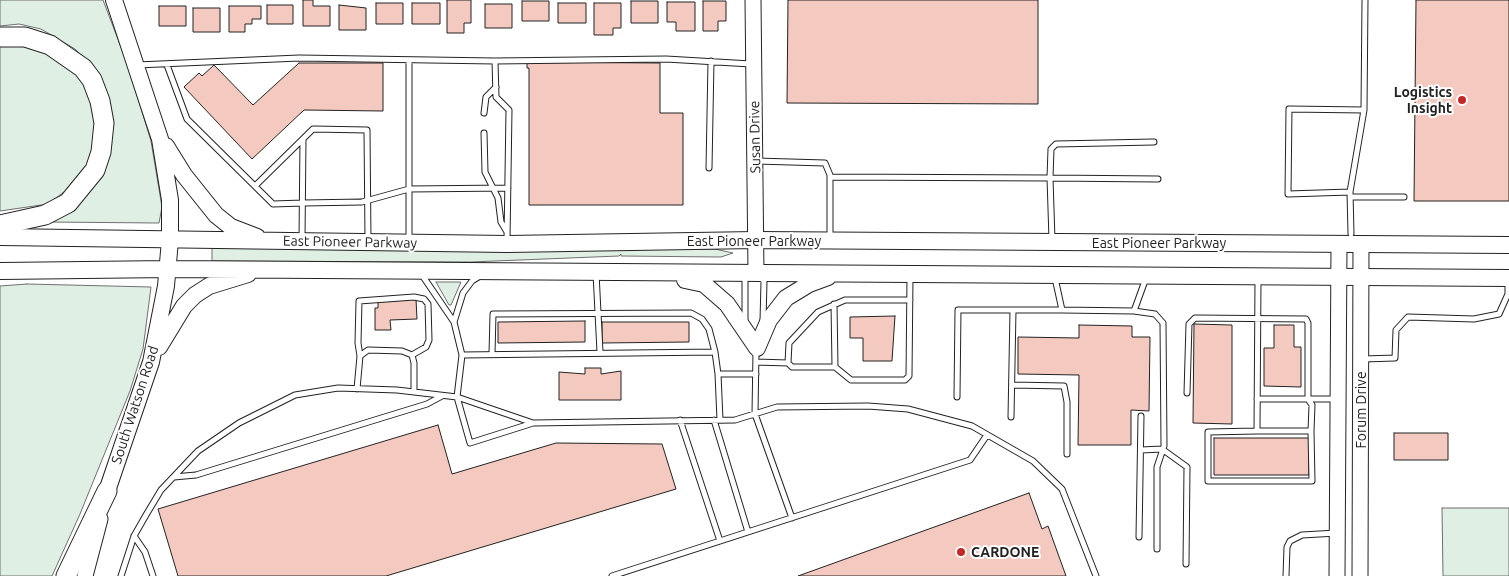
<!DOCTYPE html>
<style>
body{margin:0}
canvas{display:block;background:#fff}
</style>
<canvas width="1509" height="576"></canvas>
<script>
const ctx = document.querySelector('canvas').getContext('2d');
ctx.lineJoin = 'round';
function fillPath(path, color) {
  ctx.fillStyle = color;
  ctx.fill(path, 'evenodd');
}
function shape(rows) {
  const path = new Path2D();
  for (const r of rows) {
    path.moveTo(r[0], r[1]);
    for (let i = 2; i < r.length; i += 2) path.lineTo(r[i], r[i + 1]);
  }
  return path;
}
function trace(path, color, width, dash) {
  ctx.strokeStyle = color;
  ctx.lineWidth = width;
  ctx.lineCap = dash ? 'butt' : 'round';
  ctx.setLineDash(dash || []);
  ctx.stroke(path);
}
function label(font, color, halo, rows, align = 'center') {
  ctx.font = font + ' Ubuntu,sans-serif';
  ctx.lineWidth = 4;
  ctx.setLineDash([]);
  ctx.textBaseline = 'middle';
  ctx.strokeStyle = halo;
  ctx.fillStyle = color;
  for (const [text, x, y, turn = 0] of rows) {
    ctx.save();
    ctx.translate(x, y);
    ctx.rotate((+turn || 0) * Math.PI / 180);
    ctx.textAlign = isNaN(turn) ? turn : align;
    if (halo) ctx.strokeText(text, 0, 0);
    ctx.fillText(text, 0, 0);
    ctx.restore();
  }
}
const green = shape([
 [0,0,103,0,127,63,151,141,162,207,159,223,46,222,102,170,92,66,75,49,41,29,19,24,0,26,0,0],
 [0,40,27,41,78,70,97,108,93,155,81,179,48,204,0,211,0,40],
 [212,247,715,249,733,253,721,257,621,256,621,254,619,256,470,262,212,261,212,247],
 [436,282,461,282,451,305,449,305,436,282],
 [27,284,151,287,143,349,130,391,80,514,52,576,0,576,0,286,27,284],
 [1442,508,1509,508,1509,576,1443,576,1442,508]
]);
fillPath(green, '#e0efe3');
trace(green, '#6f6f6f', 1);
const building = shape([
 [303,0,313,0,313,6,330,6,330,26,303,26,303,0],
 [447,0,471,0,471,23,464,23,464,33,447,33,447,0],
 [788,0,1038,0,1038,104,787,103,788,0],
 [1416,0,1509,0,1509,201,1414,201,1416,0],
 [522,1,549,1,549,21,522,21,522,1],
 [631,1,658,1,658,23,631,23,631,1],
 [703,1,726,1,726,21,718,21,718,31,703,31,703,1],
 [667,2,695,2,695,31,676,31,676,22,667,22,667,2],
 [376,3,403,3,403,24,376,24,376,3],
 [412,3,440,3,440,24,412,24,412,3],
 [558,3,586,3,586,23,558,23,558,3],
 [594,3,621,3,621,28,613,28,613,35,594,35,594,3],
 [485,4,512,4,512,28,485,28,485,4],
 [267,5,293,5,293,24,267,24,267,5],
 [339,5,366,8,366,30,339,30,339,5],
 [159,6,186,6,186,26,159,26,159,6],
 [229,6,261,6,261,19,252,19,252,24,245,24,245,32,229,32,229,6],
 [193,8,220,8,220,32,193,32,193,8],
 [527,62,660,63,660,113,683,113,683,205,529,205,529,68,527,68,527,62],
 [299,63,383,63,383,111,304,110,252,159,184,87,199,73,202,76,214,65,253,105,299,63],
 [378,299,416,299,417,319,390,320,391,330,375,330,375,308,378,308,378,299],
 [895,316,892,361,863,361,863,338,850,338,850,317,895,316],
 [585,321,585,342,498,343,498,322,585,321],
 [602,322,689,322,689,342,602,343,602,322],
 [1194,324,1232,325,1232,424,1193,423,1194,324],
 [1079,325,1132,326,1132,337,1150,337,1149,411,1131,410,1131,445,1078,445,1079,375,1018,374,1018,337,1079,338,1079,325],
 [1274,325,1294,325,1294,347,1301,347,1301,387,1264,386,1264,348,1274,348,1274,325],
 [585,368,601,368,601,374,621,371,621,400,559,400,559,372,585,374,585,368],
 [438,425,452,474,556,443,662,444,676,489,386,576,178,576,158,509,438,425],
 [1394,433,1448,433,1448,460,1394,460,1394,433],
 [1214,438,1309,438,1309,475,1214,475,1214,438],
 [1029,493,1042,529,1048,526,1066,576,798,576,1029,493]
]);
fillPath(building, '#f3c9c0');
trace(building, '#222', 1);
const lane = shape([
 [495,61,496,97,509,110,507,240],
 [137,65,299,58,495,61,666,59,751,64],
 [167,65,187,119,273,204,303,203,362,202,409,189,409,60],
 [1364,110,1365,0],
 [484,113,486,97,496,87],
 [484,133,485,172,498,198,501,222,507,232],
 [1154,142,1056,144,1051,149,1050,178,1158,179],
 [756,161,825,163,830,175,830,237],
 [709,168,711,61],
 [830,177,1050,178,1052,240],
 [255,186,313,129,367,130,368,240],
 [1350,192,1364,110,1289,109,1288,194,1350,192,1351,234],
 [1350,197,1404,197],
 [302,239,303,139],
 [409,240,409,189,508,188],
 [596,273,600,352],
 [422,275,454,322,462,355,457,397,470,443,533,423],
 [761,278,764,281,763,321],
 [1055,278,1062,310,1134,311,1146,278],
 [910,300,845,300,818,312,789,343,788,363,792,367,835,367,851,380,905,380,909,376,910,277],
 [834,304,835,367],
 [1134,311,1155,314,1163,323,1164,446,1157,467,1157,549],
 [454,322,463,293,472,281,480,276],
 [745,322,745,279,748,277],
 [756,351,755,414,792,518],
 [492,354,493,314,691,313,702,319,709,329,715,352],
 [462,355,715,352,718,374],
 [360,356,358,343,359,301,414,297,424,299,428,304,429,340,426,347,412,355],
 [1363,359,1395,358,1396,330,1408,317,1474,319,1499,314,1508,294,1508,281],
 [756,362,788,363],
 [1012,385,1064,386,1067,402,1067,454],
 [357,389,360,356,368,350,402,351,412,355,414,363,414,392],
 [1187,393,1189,324,1195,318,1306,319,1308,323,1308,399,1312,405,1311,431],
 [957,397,958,310,1062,310],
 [1257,399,1337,399],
 [1011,417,1013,310],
 [680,420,720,541],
 [714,420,748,532],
 [720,420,718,374,756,374],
 [1257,431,1311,431,1312,481,1208,481,1208,432,1257,431,1258,279],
 [1141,450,1162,449,1187,467,1186,564],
 [174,477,196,475,427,404,442,396],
 [134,536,145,552,153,576],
 [1139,537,1141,416],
 [121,576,134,536,146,515,161,490,198,451,239,423,295,395,338,388,397,390,457,397,533,423,735,420,777,407,868,406,908,409,972,426,1033,461,1062,489,1096,576],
 [612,576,970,460,987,435],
 [1286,576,1287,547,1290,541,1302,535,1337,533]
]);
const secondary = shape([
 [753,0,756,273],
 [85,576,100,519],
 [1337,576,1339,244],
 [1360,576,1361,244]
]);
const primary = shape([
 [166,146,184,175,216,215,231,227,257,237],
 [0,237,507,244,756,240,1509,245],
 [0,271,169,269,1509,278],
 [685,280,704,284,727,304,757,348,769,320,786,298,809,284,828,277],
 [159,347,184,306,195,295,209,286,248,274],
 [107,491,151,362,166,286,170,240,170,200,160,139,114,0]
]);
const highway = shape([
 [0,37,25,37,50,45,83,68,92,80,100,101,104,123,101,152,95,170,68,203,45,215,0,225],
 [66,576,107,491]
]);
trace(lane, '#222', 7);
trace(secondary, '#222', 17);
trace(primary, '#222', 18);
trace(highway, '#222', 21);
trace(lane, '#fff', 5);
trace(secondary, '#fff', 15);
trace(primary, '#fff', 16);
trace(highway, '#fff', 19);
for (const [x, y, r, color] of [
 [1462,100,5,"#c62828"],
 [961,552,5,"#c62828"]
]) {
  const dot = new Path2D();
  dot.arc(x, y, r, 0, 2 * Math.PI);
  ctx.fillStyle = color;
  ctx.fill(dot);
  trace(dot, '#fff', 2);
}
label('bold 14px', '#222', '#fff', [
 ["Logistics",1452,92],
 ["Insight",1452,108],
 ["CARDONE",971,552,"left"]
], 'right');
label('14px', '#222', '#fff', [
 ["Susan Drive",755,137,-91],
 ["East Pioneer Parkway",754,241],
 ["East Pioneer Parkway",350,242,1],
 ["East Pioneer Parkway",1159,243],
 ["South Watson Road",135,405,-72],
 ["Forum Drive",1361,410,-90]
]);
</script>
